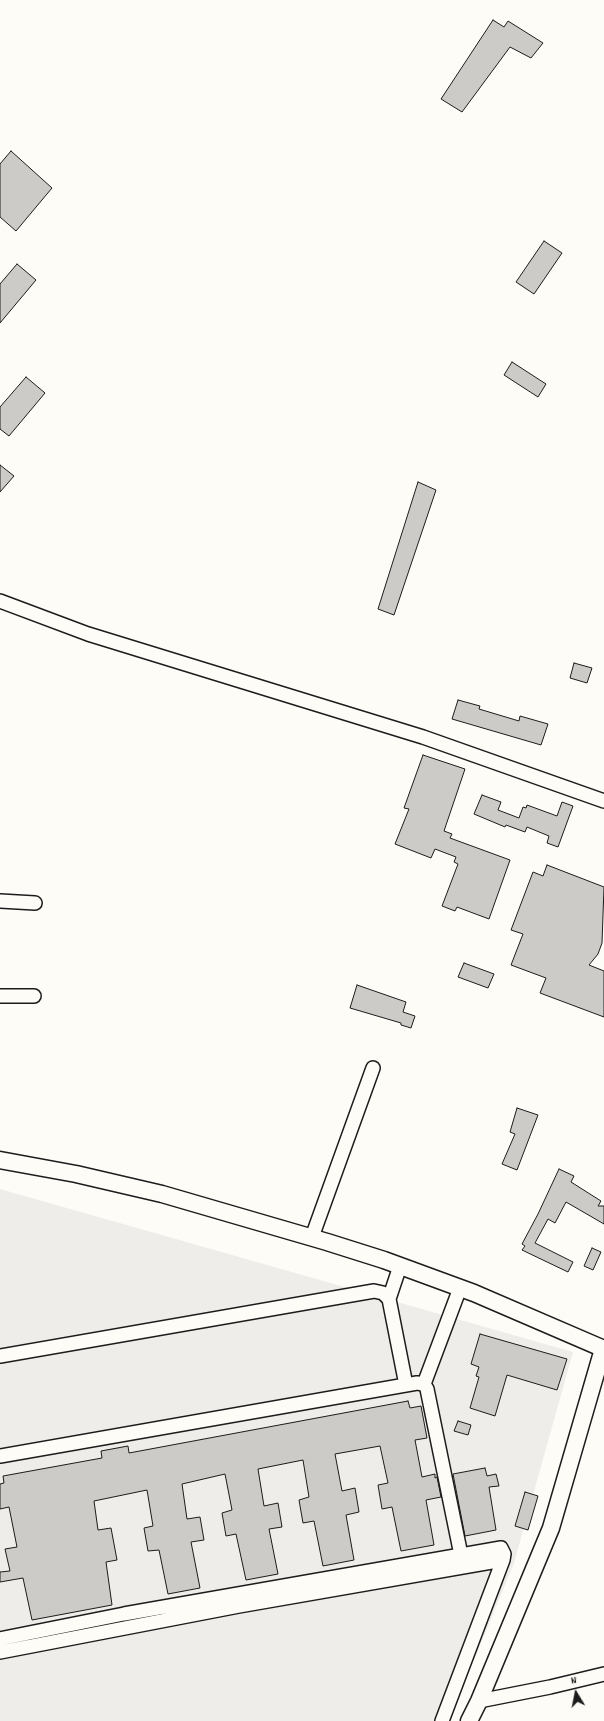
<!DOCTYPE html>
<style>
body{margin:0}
#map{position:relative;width:604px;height:1721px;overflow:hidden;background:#fdfcf7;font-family:Dekko,sans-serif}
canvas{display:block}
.north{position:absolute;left:556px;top:1673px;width:40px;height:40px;-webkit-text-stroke:3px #fdfcf7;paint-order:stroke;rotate:350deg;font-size:11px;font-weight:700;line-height:16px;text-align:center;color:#1c1c1c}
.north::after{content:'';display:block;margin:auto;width:14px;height:18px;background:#1c1c1c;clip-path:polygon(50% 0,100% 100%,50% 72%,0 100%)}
</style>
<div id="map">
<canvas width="604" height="1721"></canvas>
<div class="north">N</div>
</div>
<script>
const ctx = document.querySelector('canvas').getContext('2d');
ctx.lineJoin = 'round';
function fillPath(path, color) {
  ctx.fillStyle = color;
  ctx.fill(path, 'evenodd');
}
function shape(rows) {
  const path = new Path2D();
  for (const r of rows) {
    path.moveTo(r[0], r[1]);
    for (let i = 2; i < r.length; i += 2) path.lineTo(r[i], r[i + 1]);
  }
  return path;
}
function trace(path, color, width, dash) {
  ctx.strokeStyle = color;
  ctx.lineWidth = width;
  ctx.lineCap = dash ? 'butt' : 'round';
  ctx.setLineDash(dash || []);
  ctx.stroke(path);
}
fillPath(shape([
 [0,1189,573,1352,514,1563,449,1721,0,1721]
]), '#eeede9');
const building = shape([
 [493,20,504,27,508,21,543,43,531,58,510,47,462,112,441,99,493,20],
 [11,151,52,188,16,231,0,217,0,164,11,151],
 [544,241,562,253,534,294,516,282,544,241],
 [17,264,36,280,0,323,0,284,17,264],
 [512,362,546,384,538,397,504,375,512,362],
 [26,377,45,393,9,436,0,429,0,407,26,377],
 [0,465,14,476,0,492,0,465],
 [418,482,436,490,394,615,378,609,418,482],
 [574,663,592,668,587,683,570,678,574,663],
 [458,700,480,706,479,709,519,721,520,716,548,724,541,745,452,719,458,700],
 [423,755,465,769,444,831,452,834,450,838,510,860,489,919,457,907,455,911,442,906,458,864,454,862,456,857,435,849,431,858,395,844,409,809,404,808,423,755],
 [482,795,501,802,498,810,519,818,523,807,526,808,527,805,557,816,562,802,573,806,558,847,547,843,549,836,527,827,525,832,506,825,505,827,474,814,482,795],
 [547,865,604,887,602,943,598,954,589,965,604,971,604,1017,540,993,546,978,511,965,523,934,511,930,533,872,543,876,547,865],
 [464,963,494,974,488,988,458,977,464,963],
 [357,985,406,1002,403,1012,415,1016,411,1028,401,1025,401,1023,350,1008,357,985],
 [517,1108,538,1115,517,1170,502,1164,515,1134,510,1132,517,1108],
 [559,1169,574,1176,571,1182,601,1201,598,1206,604,1206,604,1224,566,1202,555,1223,548,1219,535,1243,573,1262,568,1272,522,1250,525,1246,522,1244,538,1214,559,1169],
 [592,1248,601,1252,593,1270,584,1266,592,1248],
 [480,1334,567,1359,557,1390,507,1375,495,1416,470,1408,479,1377,476,1376,479,1367,471,1364,480,1334],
 [408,1401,410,1408,421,1406,427,1438,415,1440,422,1477,435,1474,435,1478,437,1477,441,1497,426,1500,434,1545,401,1551,392,1507,382,1509,378,1485,388,1483,380,1446,335,1454,342,1491,355,1488,359,1512,346,1515,354,1560,323,1566,314,1521,303,1523,299,1500,309,1497,303,1460,258,1469,264,1506,278,1503,282,1527,269,1529,278,1574,246,1580,236,1534,226,1536,222,1513,232,1510,225,1474,182,1484,187,1519,200,1517,204,1540,191,1542,200,1588,168,1594,159,1550,148,1551,144,1528,153,1526,147,1490,94,1501,98,1530,111,1528,117,1560,106,1562,112,1605,32,1620,23,1578,0,1582,0,1572,10,1571,5,1549,17,1547,9,1507,0,1509,0,1484,4,1483,3,1476,102,1458,101,1451,128,1446,129,1453,408,1401],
 [458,1421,471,1425,468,1435,454,1431,458,1421],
 [485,1468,487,1476,496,1474,499,1486,489,1487,496,1530,465,1536,453,1474,485,1468],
 [525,1492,538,1496,528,1530,515,1526,525,1492]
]);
fillPath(building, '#cccbc8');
trace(building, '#1c1c1c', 1);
const minor = shape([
 [0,601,88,634,423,737,604,801],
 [0,901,35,903],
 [0,996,34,996],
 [312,1237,373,1068],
 [389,1299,400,1266],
 [0,1356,374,1291,383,1293,389,1299,406,1385],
 [424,1384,460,1288],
 [0,1456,417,1383,424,1384,427,1389,461,1555],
 [0,1639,124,1614,501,1548,504,1554,503,1560,442,1721],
 [0,1652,239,1606,503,1560],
 [479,1701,550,1687,604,1674]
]);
const major = shape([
 [0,1160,76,1174,162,1194,327,1242,384,1260,474,1293,604,1349],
 [469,1721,479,1701,551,1528,603,1349]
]);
trace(minor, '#1c1c1c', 16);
trace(major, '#1c1c1c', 19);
trace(minor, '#fdfcf7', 13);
trace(major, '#fdfcf7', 16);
</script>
